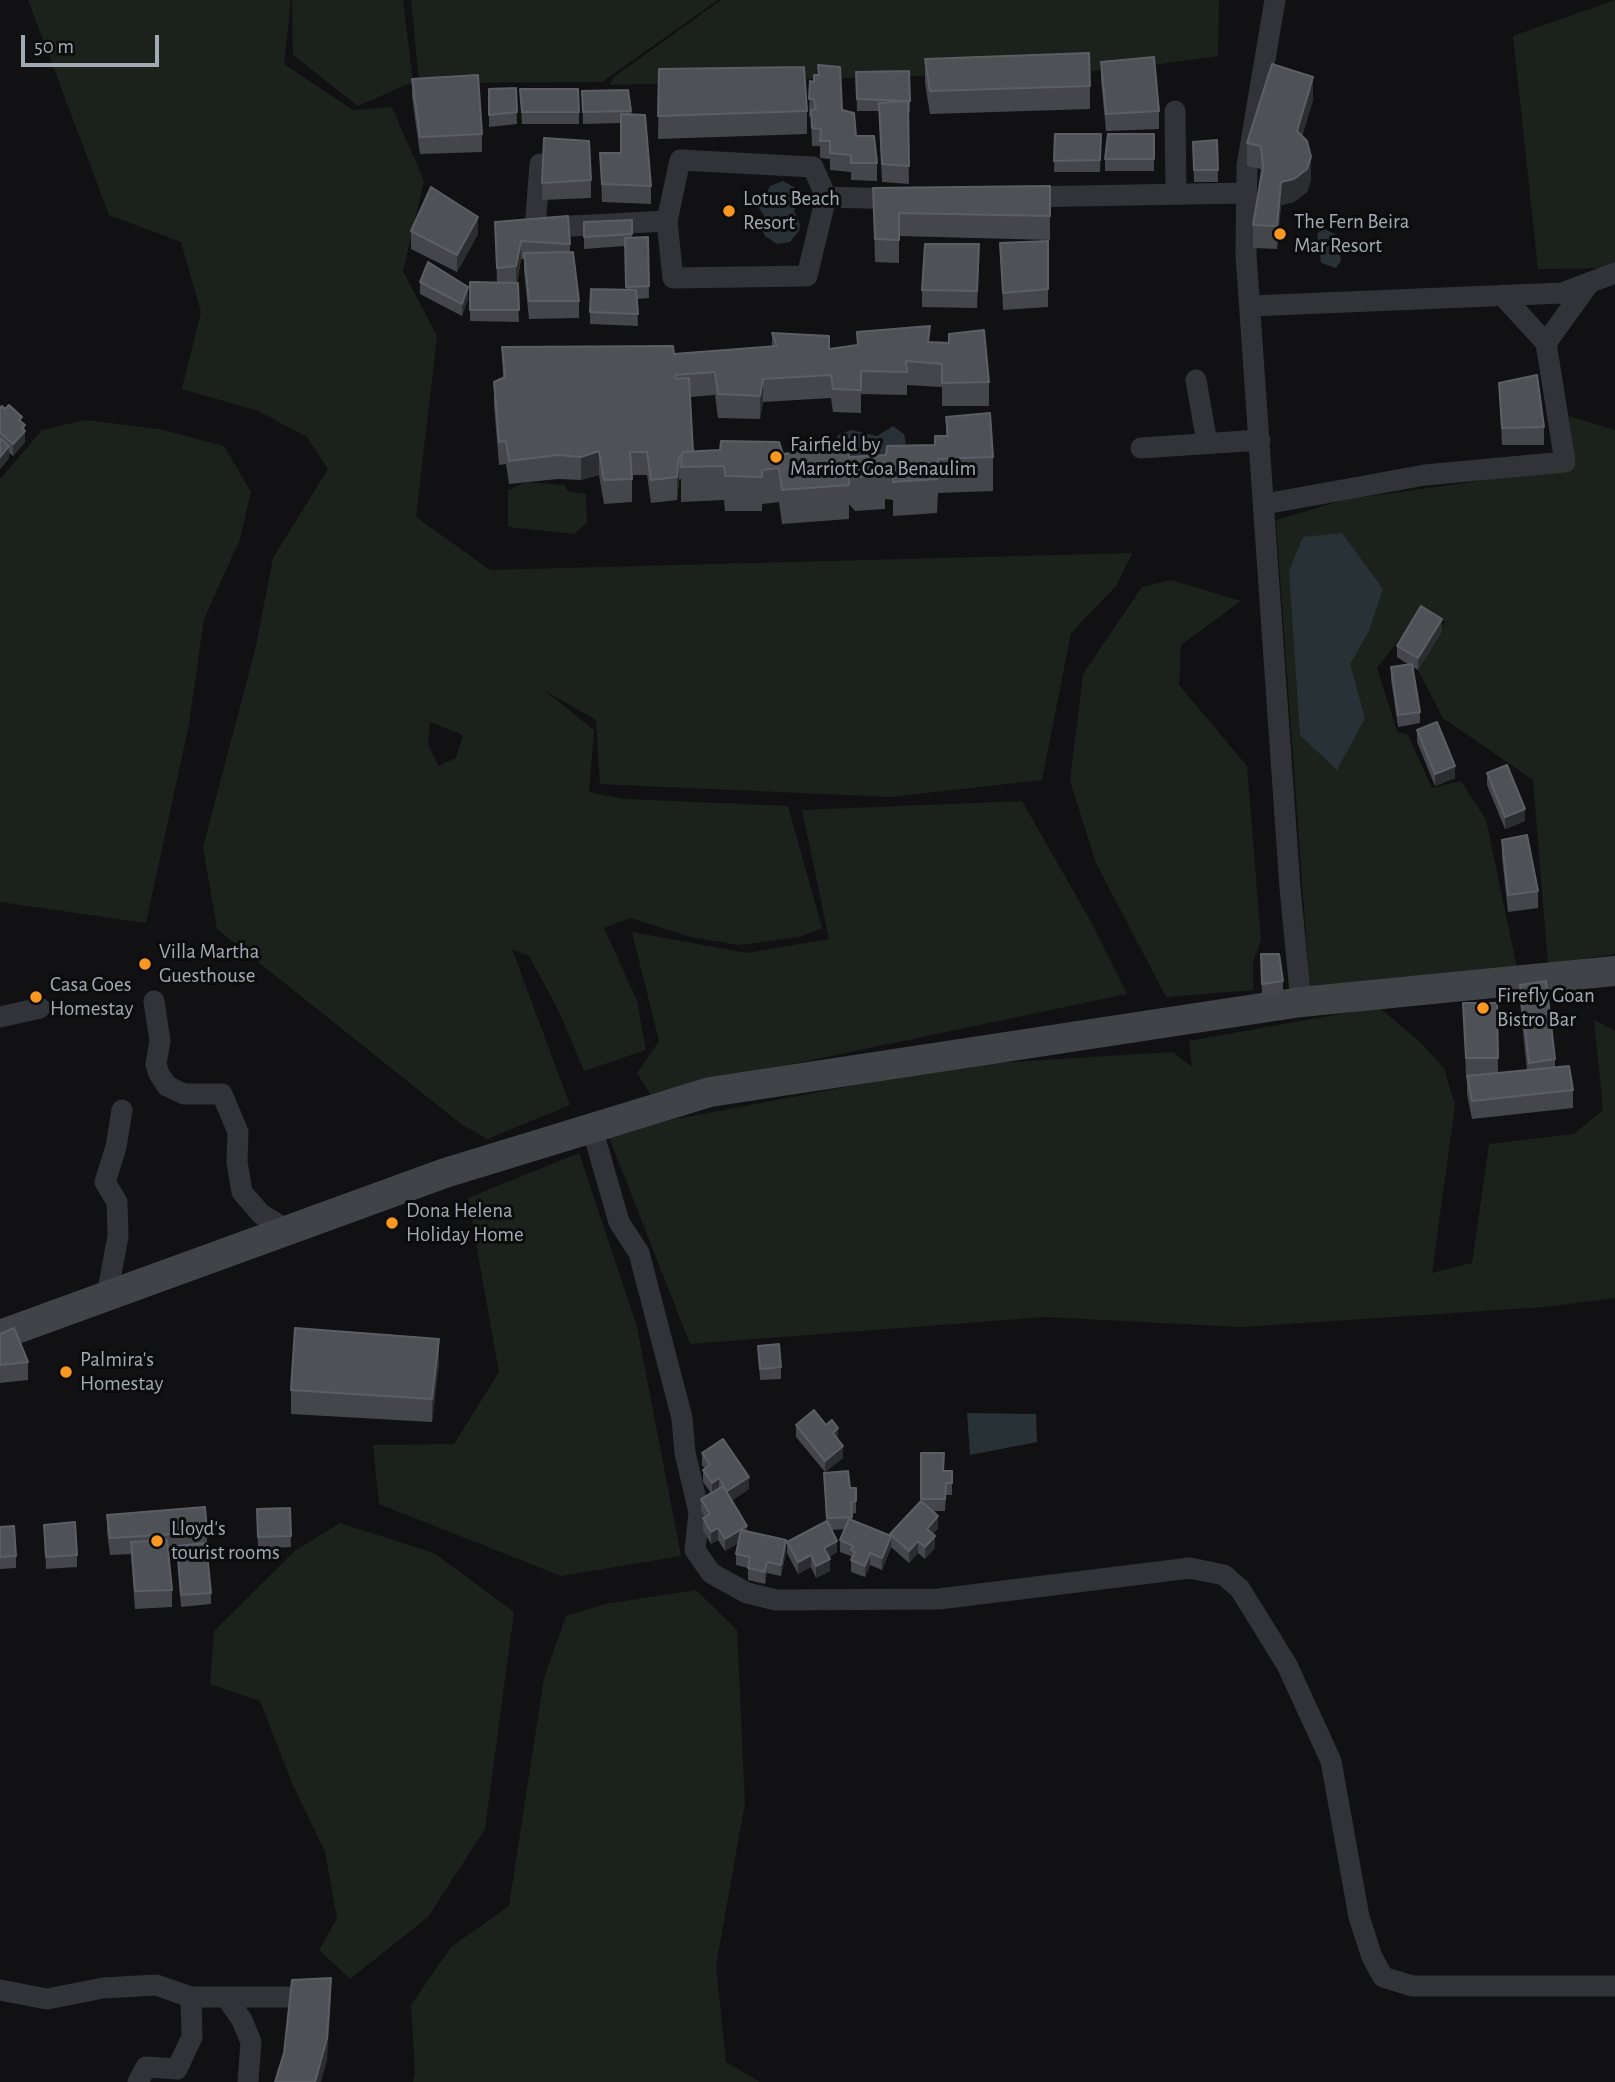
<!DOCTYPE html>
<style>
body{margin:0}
#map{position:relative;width:1615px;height:2082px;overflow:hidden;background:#111113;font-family:"Alegreya Sans",sans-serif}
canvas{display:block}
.scale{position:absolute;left:21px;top:35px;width:138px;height:32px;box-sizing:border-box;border:4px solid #a1a9b4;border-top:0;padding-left:9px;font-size:21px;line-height:24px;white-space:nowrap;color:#a1a9b4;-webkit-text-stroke:5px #0c0c0d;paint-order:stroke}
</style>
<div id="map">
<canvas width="1615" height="2082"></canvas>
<div class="scale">50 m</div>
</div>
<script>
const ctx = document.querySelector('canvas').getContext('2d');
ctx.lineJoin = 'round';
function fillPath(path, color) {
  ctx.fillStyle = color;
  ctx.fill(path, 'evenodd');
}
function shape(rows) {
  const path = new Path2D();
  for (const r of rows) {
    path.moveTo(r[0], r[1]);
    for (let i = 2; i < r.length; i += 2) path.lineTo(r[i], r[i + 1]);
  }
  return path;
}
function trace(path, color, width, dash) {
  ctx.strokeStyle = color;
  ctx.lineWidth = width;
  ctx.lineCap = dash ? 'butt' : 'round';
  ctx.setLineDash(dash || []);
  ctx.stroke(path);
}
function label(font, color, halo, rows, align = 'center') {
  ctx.font = font + ' "Alegreya Sans",sans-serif';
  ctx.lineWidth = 6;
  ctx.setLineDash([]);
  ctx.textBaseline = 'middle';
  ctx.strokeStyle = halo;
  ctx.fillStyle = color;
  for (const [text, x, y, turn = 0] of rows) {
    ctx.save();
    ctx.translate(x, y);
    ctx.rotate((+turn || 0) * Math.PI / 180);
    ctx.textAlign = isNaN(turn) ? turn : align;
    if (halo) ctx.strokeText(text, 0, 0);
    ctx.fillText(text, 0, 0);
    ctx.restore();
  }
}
fillPath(shape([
 [28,0,291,0,284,64,353,110,392,107,424,181,403,271,437,336,416,517,490,570,1132,553,1117,585,1071,633,1042,780,890,797,600,784,596,720,544,690,594,730,589,792,624,799,788,806,822,928,799,937,739,945,691,937,630,918,604,928,637,1001,646,1050,584,1071,559,1011,529,956,512,949,570,1105,487,1139,461,1124,217,929,203,847,256,646,273,558,328,469,307,437,258,411,182,389,201,312,181,242,109,215],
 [430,722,463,735,456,758,438,766,428,743],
 [292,0,403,0,413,82,358,106,293,55],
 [411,0,718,0,602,82,419,83],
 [721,0,1219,0,1218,56,1118,70,609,85,614,77],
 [1615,0,1615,268,1538,269,1513,36],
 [1569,416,1615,430,1615,954,1548,964,1533,780,1443,718,1418,670,1445,622,1422,610,1377,668,1397,731,1408,735,1432,788,1461,781,1486,820,1517,968,1310,992,1276,520,1343,500,1571,468],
 [85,420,159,429,224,446,251,492,240,539,204,619,189,724,146,923,0,902,0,479,42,430],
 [526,482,564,485,568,491,586,494,587,523,574,534,508,527,508,490],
 [1171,580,1241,601,1181,645,1179,685,1247,766,1261,940,1253,962,1253,990,1166,997,1096,863,1070,781,1083,674,1142,587],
 [1022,801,1090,920,1127,994,650,1094,637,1073,659,1041,632,932,747,953,829,939,802,810],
 [1379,1007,1421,1043,1444,1068,1455,1105,1432,1273,1472,1263,1489,1144,1574,1134,1603,1110,1594,1020,1615,1031,1615,1298,1544,1307,1241,1327,1045,1317,690,1344,607,1132,962,1065,1173,1052,1192,1067,1189,1041],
 [579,1153,637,1327,681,1556,561,1576,379,1504,373,1445,454,1444,499,1372,468,1198],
 [340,1523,434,1553,514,1612,485,1829,428,1917,350,1979,319,1950,337,1918,325,1852,292,1783,260,1701,210,1684,214,1631,296,1550],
 [696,1590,737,1630,745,1803,716,1966,726,2062,760,2082,413,2082,415,2072,411,2005,451,1947,509,1906,544,1678,566,1616,605,1604]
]), '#1b221b');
fillPath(shape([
 [783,181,797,189,799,201,794,211,800,224,799,231,790,242,777,244,765,236,762,229,764,215,756,205,760,197,766,196,770,186],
 [1323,228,1338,236,1341,261,1336,268,1321,263,1317,234],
 [893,426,904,434,906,445,902,452,851,462,830,452,829,439,834,440,840,434,851,430,877,436],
 [1342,533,1383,589,1369,631,1350,664,1365,718,1337,770,1300,735,1289,571,1303,537],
 [967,1413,1036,1414,1037,1442,970,1455]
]), '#273136');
trace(shape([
 [1275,0,1247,166,1246,255,1290,888,1301,1002],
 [1175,111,1176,194],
 [540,164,535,228,667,221],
 [826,197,807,276,673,278,667,221,680,160,813,167,826,197,901,199],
 [1021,197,1246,193],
 [1250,306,1562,293,1615,273],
 [1546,343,1590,282],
 [1196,380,1207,443],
 [1141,448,1260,440],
 [1265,504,1425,475,1565,462,1546,343,1502,295],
 [154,1001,160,1041,156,1064,159,1074,167,1086,184,1094,222,1094,238,1132,237,1162,242,1192,261,1214,287,1230],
 [0,1017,40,1008],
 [592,1128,619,1222,639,1253,682,1418,685,1453,699,1512,695,1550,711,1573,747,1593,776,1600,939,1599,1190,1568,1224,1575,1240,1589,1287,1665,1331,1761,1359,1917,1372,1957,1383,1977,1412,1986,1615,1986],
 [107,1296,118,1236,117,1202,105,1182,116,1147,122,1110],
 [0,1990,47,1999,103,1988,156,1985,191,1997,293,1997],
 [226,1997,242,2020,251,2042,248,2082],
 [138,2082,146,2067,177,2069,192,2037,191,1997]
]), '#323338', 21);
trace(shape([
 [0,1335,445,1173,710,1092,1301,1002,1615,971]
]), '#404348', 30);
fillPath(shape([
 [925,59,1090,86,1090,109,930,114,925,83],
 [1101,62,1159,111,1159,129,1106,131,1101,80],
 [659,69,807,111,807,134,658,139],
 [412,79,482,134,482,152,420,154,412,97],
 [810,81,842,110,856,136,877,163,877,181,851,180,851,172,830,170,830,159,820,158,820,146,812,146,811,116,809,117],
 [856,83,910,101,910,112,908,112,909,184,882,182,879,111,857,111],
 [516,88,517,124,489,127,489,89],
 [520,89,579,112,579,124,522,124],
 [582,91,631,111,651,186,651,204,602,202,600,153,621,153,621,123,583,124],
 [1313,100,1302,136,1311,180,1307,192,1294,202,1281,205,1277,249,1253,248,1253,225,1261,169,1247,166,1247,143],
 [1055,134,1101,146,1100,172,1054,172],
 [1154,134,1154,171,1105,171,1105,159],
 [1217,140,1218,182,1194,182,1193,142],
 [591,180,591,198,542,200,542,183],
 [1050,186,1050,240,899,236,899,263,875,262,873,188],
 [632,220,632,237,648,237,649,298,637,299,638,326,590,324,590,312,626,290,625,246,584,249,584,222],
 [495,222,570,244,570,252,579,301,579,318,529,319,524,271,524,259,521,259,517,283,519,322,470,321,470,282,497,283],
 [411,231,478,234,457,272,411,249],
 [1048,241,1048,307,1003,310,1000,243],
 [979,261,977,308,922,307,922,290],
 [420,282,468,299,462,316,420,294],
 [857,332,930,342,989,382,989,406,942,406,942,387,907,385,907,395,861,394,861,413,833,412,831,398,763,402,760,419,718,418,715,395,690,397,693,452,849,457,886,455,935,445,946,436,946,417,993,457,993,491,938,493,937,513,893,516,893,500,885,499,885,509,855,511,849,504,849,519,782,524,779,502,762,504,762,511,725,511,724,500,681,502,681,479,679,480,677,500,651,503,647,475,632,475,632,502,604,504,599,475,581,480,558,479,509,484,506,464,499,465,494,405,494,382,503,378,502,347,674,354,772,346,772,333,829,349,857,346],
 [1499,383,1544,427,1544,445,1502,445],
 [0,408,25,425,25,442,13,456,9,453,9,458,0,469],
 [1442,631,1418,670,1413,667,1420,712,1420,723,1398,727,1391,679,1391,667,1409,665,1397,657,1397,646],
 [1417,730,1455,778,1435,786,1417,742],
 [1487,773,1525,821,1505,829,1487,785],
 [1502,840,1538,891,1538,908,1508,912,1502,857],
 [1261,954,1283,981,1283,993,1262,996],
 [1520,985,1555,1059,1555,1067,1573,1090,1573,1108,1472,1119,1467,1094,1467,1076,1468,1076,1466,1076,1463,1003,1497,1003,1498,1073,1527,1070,1520,1003],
 [0,1334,28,1362,28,1380,0,1383],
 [758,1346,781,1367,781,1379,760,1380],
 [439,1362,432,1422,291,1414,291,1390],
 [796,1425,838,1440,843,1458,825,1472,796,1437],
 [702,1453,749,1489,731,1501,747,1532,786,1552,781,1576,767,1573,765,1584,748,1580,748,1568,736,1565,736,1554,738,1543,725,1551,718,1540,711,1544,703,1530,703,1518,705,1517,701,1511,701,1499,711,1493,703,1482,703,1470,705,1469,702,1465],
 [921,1453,944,1471,952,1471,952,1495,946,1495,945,1511,932,1511,938,1528,933,1534,935,1548,925,1559,918,1553,909,1563,891,1547,882,1570,870,1565,865,1577,851,1572,851,1556,840,1552,840,1540,845,1529,832,1530,837,1552,829,1557,830,1571,816,1578,811,1567,798,1574,787,1553,787,1542,826,1521,824,1473,850,1488,856,1501,856,1513,852,1514,852,1520,890,1535,921,1501],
 [290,1508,291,1547,258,1549,257,1509],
 [107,1515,207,1532,207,1547,211,1593,211,1604,181,1607,177,1551,168,1552,172,1590,172,1607,135,1609,131,1554,110,1555,107,1532],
 [44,1525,77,1555,77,1567,46,1569],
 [0,1527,16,1556,16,1568,0,1569]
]), '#44464b');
fillPath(shape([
 [1313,77,1313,100,1297,154,1297,131],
 [1311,157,1311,180,1307,192,1294,202,1281,205,1277,249,1277,226,1281,182],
 [478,217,478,234,457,272,457,255],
 [521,241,521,259,516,284,516,266],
 [468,287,468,299,462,316,462,304],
 [763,379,763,402,760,419,760,396],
 [25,425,25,442,13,456,13,444],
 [9,446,9,458,0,469,0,457],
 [599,451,599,475,581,480,581,457],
 [679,456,679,480,677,500,677,477],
 [1442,619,1442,631,1418,670,1418,658],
 [1455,766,1455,778,1435,786,1435,774],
 [1525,809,1525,821,1505,829,1505,817],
 [439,1339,439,1362,432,1422,432,1399],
 [838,1428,838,1440,833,1433],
 [843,1446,843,1458,825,1472,825,1461],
 [749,1477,749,1489,727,1503,727,1491],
 [719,1478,719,1490,712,1494,712,1483],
 [938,1516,938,1528,927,1540,927,1529],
 [747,1526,747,1538,725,1551,725,1539],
 [718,1528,718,1540,711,1544,711,1532],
 [891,1536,891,1548,882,1570,882,1558],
 [935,1536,935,1548,925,1559,925,1547],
 [786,1540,786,1552,781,1576,781,1565],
 [837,1541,837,1552,824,1559,824,1548],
 [918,1541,918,1553,909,1563,909,1551],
 [870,1553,870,1565,865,1577,865,1566],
 [811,1555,811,1567,798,1574,798,1562],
 [830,1559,830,1571,816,1578,816,1566],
 [767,1562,767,1573,765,1584,765,1572],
 [331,1978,331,2001,327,2061,321,2082,315,2082]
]), '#2b2d30');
const building = shape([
 [1089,53,1090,86,930,91,925,59,1089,53],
 [1154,57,1159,111,1106,114,1101,62,1154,57],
 [1272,64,1313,77,1297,131,1307,141,1311,157,1307,169,1294,179,1281,182,1277,226,1253,225,1263,167,1261,146,1247,143,1272,64],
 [818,65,840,67,842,110,854,113,856,136,874,136,877,163,851,163,851,155,830,153,830,141,820,141,821,129,812,128,811,110,816,109,814,99,809,99,810,81,814,82,814,75,819,75,818,65],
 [804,67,807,111,658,116,659,69,804,67],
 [909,71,910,101,857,99,856,72,909,71],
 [478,75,482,134,420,137,412,79,478,75],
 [516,88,517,112,489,115,489,89,516,88],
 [520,89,578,89,579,112,522,112,520,89],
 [628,90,631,111,583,112,582,91,628,90],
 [908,101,909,166,882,164,879,103,908,101],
 [621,114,645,115,651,186,602,184,600,153,621,153,621,114],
 [1055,134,1101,134,1100,160,1054,161,1055,134],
 [1108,134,1154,134,1154,159,1105,159,1108,134],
 [544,138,589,141,591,180,542,183,544,138],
 [1217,140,1218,170,1194,170,1193,142,1217,140],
 [1050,186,1050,216,899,213,899,240,875,239,873,188,1050,186],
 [431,187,478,217,457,255,411,231,431,187],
 [568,216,570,244,521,241,516,266,497,268,495,222,568,216],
 [632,220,632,234,584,237,584,222,632,220],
 [648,237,649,286,626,287,625,238,648,237],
 [1048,241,1048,289,1003,293,1000,243,1048,241],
 [925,244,979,244,977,291,922,290,925,244],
 [573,252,579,301,529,301,524,253,573,252],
 [428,262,468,287,462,304,420,282,428,262],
 [470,282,518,283,519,310,470,310,470,282],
 [591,289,636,290,638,314,590,312,591,289],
 [930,326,928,342,949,343,949,334,984,330,989,382,942,383,942,364,906,361,907,372,861,371,861,390,833,389,831,375,763,379,760,396,718,394,715,372,675,375,676,379,689,378,693,452,682,452,682,456,679,456,677,477,651,480,647,452,630,452,632,479,604,480,599,451,581,457,558,455,509,461,506,441,499,442,494,382,505,377,502,347,673,346,674,354,777,346,772,333,829,336,829,349,858,345,857,332,930,326],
 [1537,375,1544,427,1502,428,1499,383,1537,375],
 [9,405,22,417,19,420,25,425,22,428,25,431,13,444,0,433,0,408,2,406,5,409,9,405],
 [990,413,993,457,938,459,937,479,893,482,893,466,884,465,885,475,855,477,849,470,849,485,782,490,779,468,762,470,762,477,725,476,724,466,681,467,682,452,720,450,721,441,779,442,783,454,849,446,849,457,886,455,887,446,935,445,935,436,948,436,946,417,990,413],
 [0,438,9,446,0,457,0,438],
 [1421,606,1442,619,1418,658,1397,646,1421,606],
 [1412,664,1420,712,1398,715,1391,667,1412,664],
 [1437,722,1455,766,1435,774,1417,730,1437,722],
 [1507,765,1525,809,1505,817,1487,773,1507,765],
 [1527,835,1538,891,1508,895,1502,840,1527,835],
 [1261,954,1279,954,1283,981,1262,984,1261,954],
 [1546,981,1555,1059,1529,1063,1520,985,1546,981],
 [1463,1003,1497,1003,1498,1058,1466,1058,1463,1003],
 [1569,1066,1573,1090,1472,1101,1467,1076,1569,1066],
 [14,1328,28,1362,0,1365,0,1334,14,1328],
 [295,1328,439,1339,432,1399,291,1390,295,1328],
 [779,1344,781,1367,760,1369,758,1346,779,1344],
 [814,1410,826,1425,832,1420,838,1428,833,1433,843,1446,825,1461,796,1425,814,1410],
 [723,1439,749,1477,727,1491,719,1478,712,1483,703,1470,710,1465,702,1453,723,1439],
 [921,1453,944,1453,943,1471,952,1471,952,1483,946,1483,945,1499,921,1499,921,1453],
 [848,1471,850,1488,856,1488,856,1501,851,1502,852,1517,827,1518,824,1473,848,1471],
 [723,1486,747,1526,725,1539,718,1528,711,1532,703,1518,710,1514,701,1499,723,1486],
 [921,1501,938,1516,927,1529,935,1536,925,1547,918,1541,909,1551,890,1534,921,1501],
 [205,1507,207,1532,110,1538,107,1515,205,1507],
 [290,1508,291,1536,258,1537,257,1509,290,1508],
 [849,1519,891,1536,882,1558,870,1553,865,1566,851,1560,855,1552,851,1550,853,1546,840,1540,849,1519],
 [827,1521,837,1541,824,1548,830,1559,816,1566,811,1555,798,1562,787,1542,827,1521],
 [75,1522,77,1555,46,1557,44,1525,75,1522],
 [14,1526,16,1556,0,1557,0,1527,14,1526],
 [741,1530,786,1540,781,1565,767,1562,765,1572,748,1568,750,1557,736,1554,741,1530],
 [167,1540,172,1590,135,1591,131,1542,167,1540],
 [206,1543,211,1593,181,1595,177,1546,206,1543],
 [331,1978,327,2038,315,2082,275,2082,284,2053,292,1980,331,1978]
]);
fillPath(building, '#4e5156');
trace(building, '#5b5f65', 2);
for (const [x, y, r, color] of [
 [729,211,7,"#fa9721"],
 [1280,234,7,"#fa9721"],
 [776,457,7,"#fa9721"],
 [145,964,7,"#fa9721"],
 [36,997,7,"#fa9721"],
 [1483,1008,7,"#fa9721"],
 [392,1223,7,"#fa9721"],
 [66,1372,7,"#fa9721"],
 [157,1541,7,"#fa9721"]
]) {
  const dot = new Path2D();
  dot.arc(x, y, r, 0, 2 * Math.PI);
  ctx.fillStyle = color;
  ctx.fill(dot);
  trace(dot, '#0c0c0d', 2.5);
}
label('21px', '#a1a9b4', '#0c0c0d', [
 ["Lotus Beach",743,199],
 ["Resort",743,223],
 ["The Fern Beira",1294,222],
 ["Mar Resort",1294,246],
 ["Fairfield by",790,445],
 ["Marriott Goa Benaulim",790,469],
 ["Villa Martha",159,952],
 ["Guesthouse",159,976],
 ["Casa Goes",50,985],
 ["Homestay",50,1009],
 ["Firefly Goan",1497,996],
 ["Bistro Bar",1497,1020],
 ["Dona Helena",406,1211],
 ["Holiday Home",406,1235],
 ["Palmira's",80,1360],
 ["Homestay",80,1384],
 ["Lloyd's",171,1529],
 ["tourist rooms",171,1553]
], 'left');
</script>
